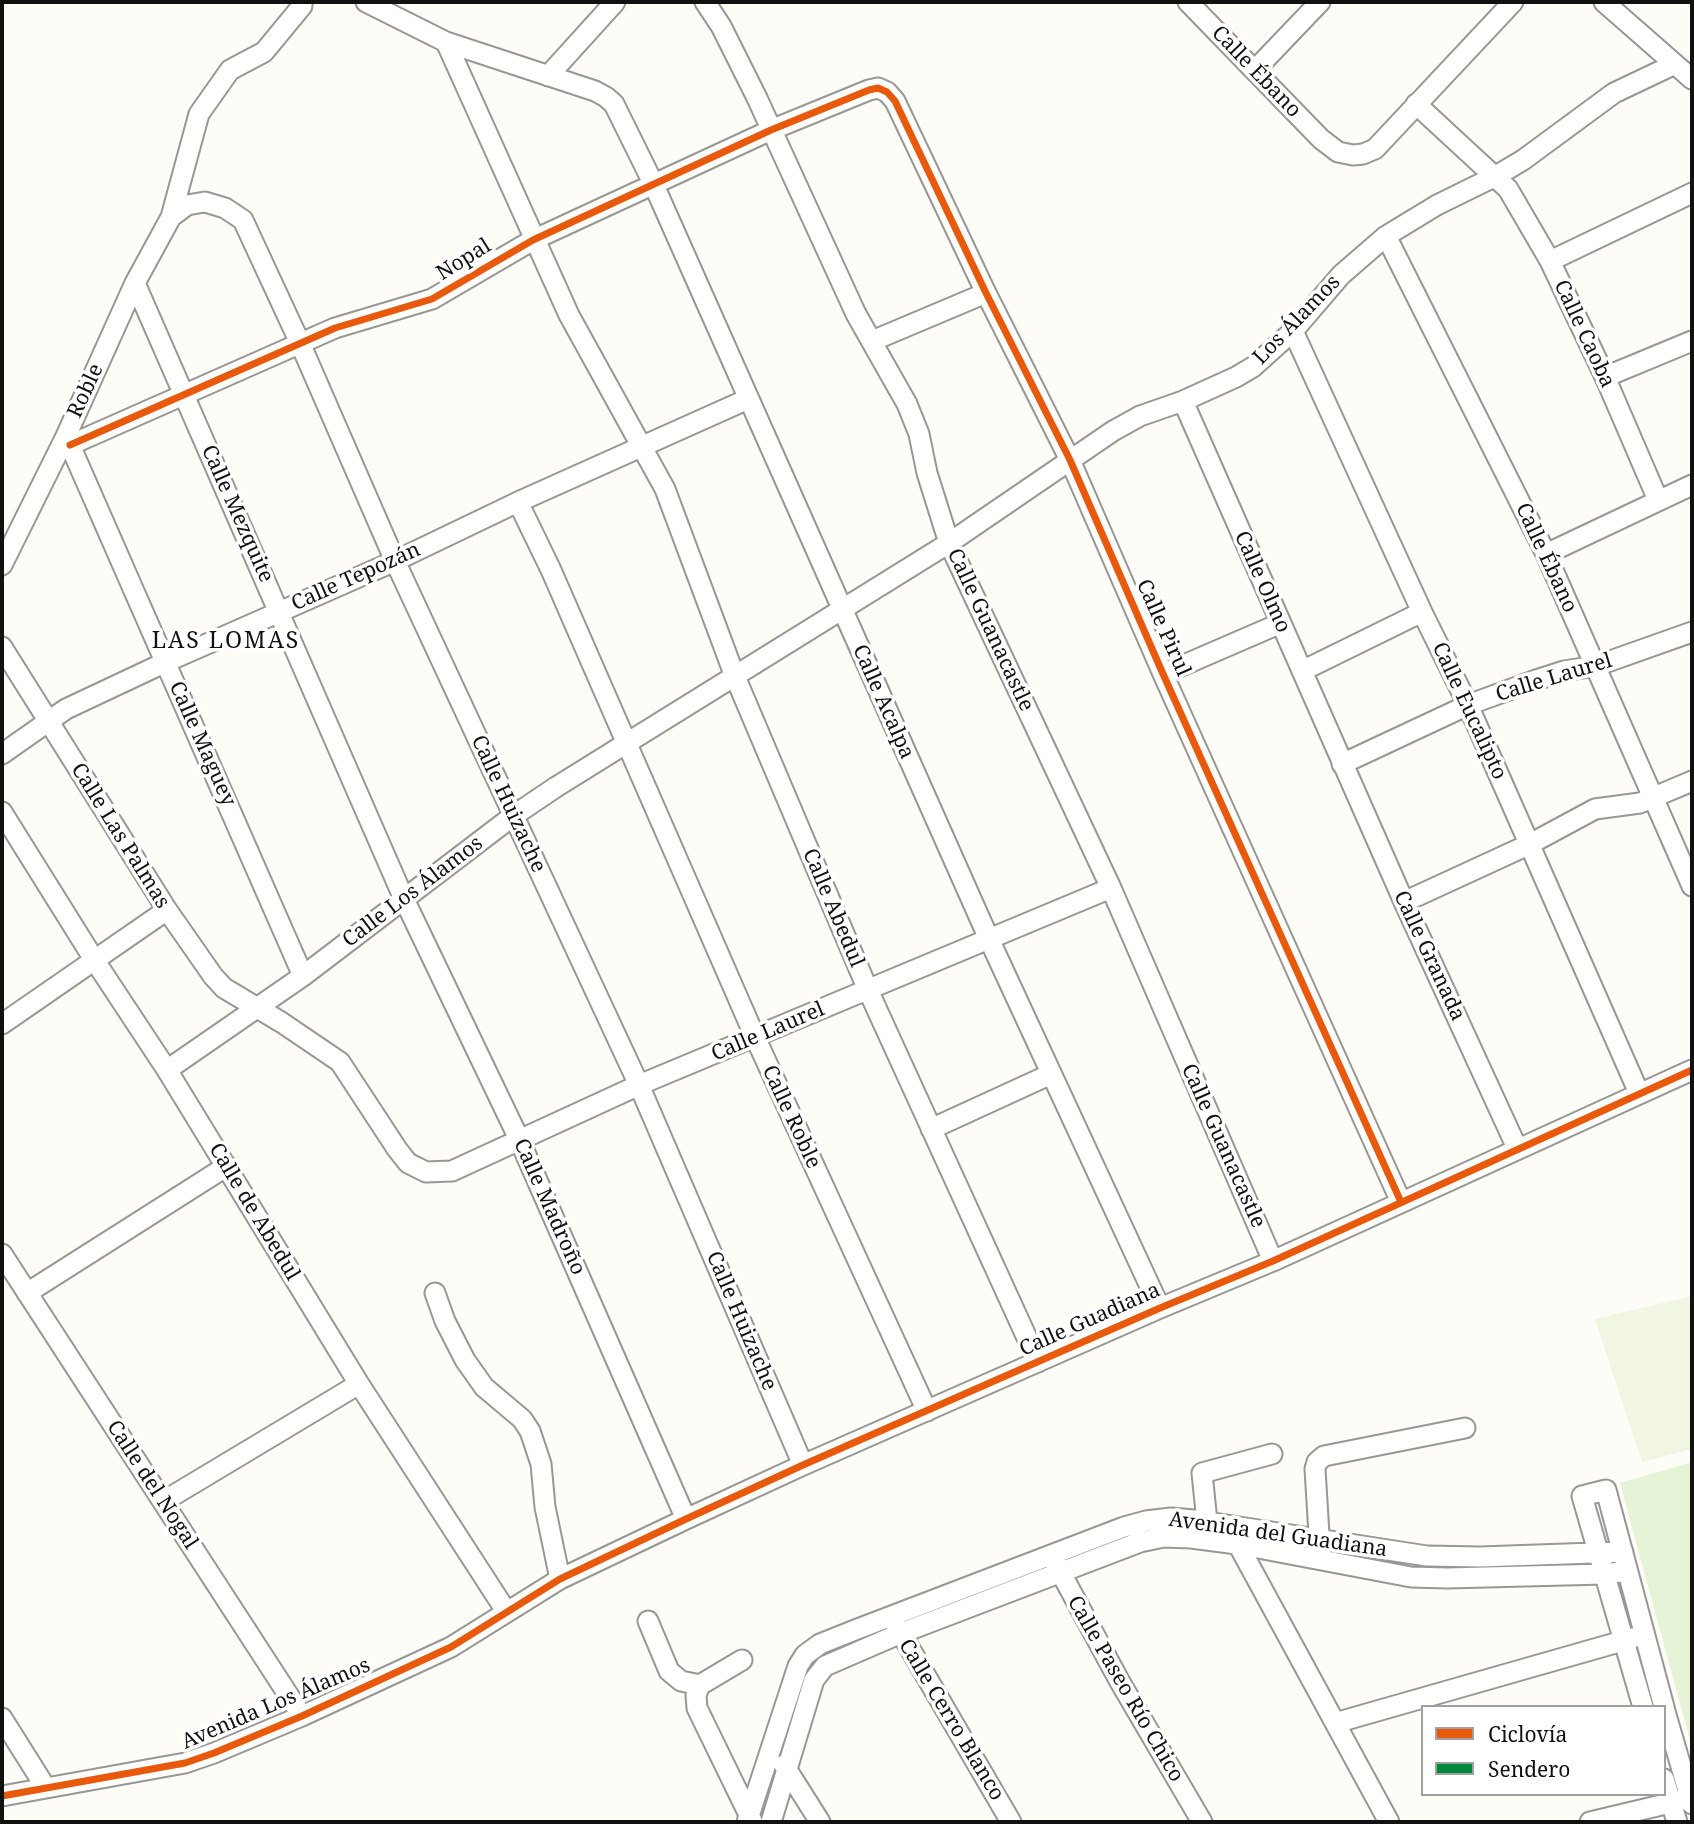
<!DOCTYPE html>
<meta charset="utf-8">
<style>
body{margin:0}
#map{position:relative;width:1694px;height:1824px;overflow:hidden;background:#fdfcf7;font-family:"Noto Serif",serif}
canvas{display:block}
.frame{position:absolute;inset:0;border:4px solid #111;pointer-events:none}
.legend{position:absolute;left:1421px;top:1705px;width:245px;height:91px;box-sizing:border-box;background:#fff;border:2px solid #a0a0a0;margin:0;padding:9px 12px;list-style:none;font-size:21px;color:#111}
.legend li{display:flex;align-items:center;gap:14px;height:35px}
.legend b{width:35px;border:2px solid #a0a0a0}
</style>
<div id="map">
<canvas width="1694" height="1824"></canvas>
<div class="frame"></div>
<ul class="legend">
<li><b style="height:9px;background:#e8590c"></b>Ciclovía</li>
<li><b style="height:9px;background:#00873e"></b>Sendero</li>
</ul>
</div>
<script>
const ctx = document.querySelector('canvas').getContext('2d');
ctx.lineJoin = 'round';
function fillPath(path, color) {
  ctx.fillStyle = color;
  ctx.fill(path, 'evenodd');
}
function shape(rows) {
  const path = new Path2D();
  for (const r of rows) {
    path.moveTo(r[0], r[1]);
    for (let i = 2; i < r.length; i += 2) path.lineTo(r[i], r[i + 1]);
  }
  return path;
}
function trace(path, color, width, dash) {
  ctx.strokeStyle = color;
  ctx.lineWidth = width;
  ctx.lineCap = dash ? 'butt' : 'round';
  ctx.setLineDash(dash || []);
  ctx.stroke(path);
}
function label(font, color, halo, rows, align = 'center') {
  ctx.font = font + ' "Noto Serif",serif';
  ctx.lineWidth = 7;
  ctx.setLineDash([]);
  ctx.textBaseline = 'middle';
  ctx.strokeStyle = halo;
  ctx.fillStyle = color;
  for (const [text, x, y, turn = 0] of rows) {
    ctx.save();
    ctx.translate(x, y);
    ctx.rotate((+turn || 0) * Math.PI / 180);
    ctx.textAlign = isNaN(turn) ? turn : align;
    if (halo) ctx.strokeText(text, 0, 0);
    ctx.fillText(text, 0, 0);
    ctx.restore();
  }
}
fillPath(shape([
 [1692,1462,1692,1748,1620,1483]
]), '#e7f3d7');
fillPath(shape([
 [1692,1296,1692,1449,1642,1462,1595,1319]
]), '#f0f6e1');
const minor = shape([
 [366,2,446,42,595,91,606,97,614,104,653,183,989,939,1160,1308],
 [705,2,721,26,757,98,856,314,907,404,919,434,927,473,949,543,1111,888,1273,1261],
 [1188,2,1321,139,1338,152,1353,155,1363,154,1375,149,1513,2],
 [1604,2,1692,79],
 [446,42,569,315,665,489,734,674,868,990,1038,1362],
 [1255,70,1320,2],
 [548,76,615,2],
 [1416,104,1508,189,1550,261,1605,377,1658,500],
 [171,217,187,205,205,202,225,208,243,220,300,343,395,561,639,1085,803,1465],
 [1386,236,1546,554,1692,886],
 [1550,261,1692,193],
 [135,283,404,899,519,1139,686,1519],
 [1293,331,1422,612,1468,705,1639,1093],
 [872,341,986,293],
 [1605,377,1692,341],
 [1183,401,1404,902,1517,1148],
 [66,436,303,976],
 [70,445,335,328,432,299,533,240,771,130,869,90,878,88,887,92,895,101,986,293,1070,460,1163,674,1401,1202],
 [518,502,551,570,755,1037,927,1411],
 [1546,554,1692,485],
 [2,565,66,436,135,283,171,217,199,114,230,70,264,52,302,6,302,2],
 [2,647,167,910,213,976,224,988,281,1022,340,1062,397,1149,408,1163,426,1172,452,1171,639,1085,1111,888],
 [1302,671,1422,612],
 [1163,674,1281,623],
 [2,754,66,709,166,662,395,561,518,502,748,399],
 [1342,764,1468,705,1536,680,1564,671,1596,666,1692,632],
 [2,812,95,961,167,1070,359,1384,506,1611],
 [1404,902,1530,844,1595,809,1640,803,1692,781],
 [2,1024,167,910],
 [167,1070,303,976,513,816,556,787,949,543,1113,431,1140,416,1183,401,1236,377,1253,367,1293,331,1341,275,1386,236,1437,205,1496,176,1523,160,1614,93,1675,64],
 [931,1129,1051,1074],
 [2,1254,302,1716],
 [27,1293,227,1166],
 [435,1293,445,1321,465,1360,484,1387,522,1419,530,1431,541,1464,545,1507,560,1579],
 [164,1501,359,1384],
 [1207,1522,1202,1473,1272,1454],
 [1234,1537,1389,1822],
 [1320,1551,1315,1469,1317,1462,1324,1456,1465,1428],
 [1055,1562,1120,1682,1202,1822],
 [648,1621,669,1671,681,1681,700,1685],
 [895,1623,1011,1822],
 [700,1685,696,1695,697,1708,752,1821],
 [700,1685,742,1660],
 [1643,1707,1582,1496,1606,1490,1664,1707],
 [1664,1708,1692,1804],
 [2,1718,46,1788],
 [1335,1723,1633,1638],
 [784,1765,820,1822],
 [1664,1779,1677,1822],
 [2,1796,185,1763,214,1753,302,1716,451,1647,560,1579,686,1519,803,1465,1160,1308,1273,1261,1692,1070],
 [747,1822,798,1666,805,1655,820,1644,855,1630,1124,1527,1146,1521,1171,1518,1194,1520,1427,1556,1480,1557,1623,1552],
 [771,1822,814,1680,825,1666,899,1634,1140,1542,1164,1537,1191,1538,1237,1544,1411,1577,1447,1578,1605,1574,1627,1571],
 [1590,1822,1691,1798]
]);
trace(minor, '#979795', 23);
trace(minor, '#fffffe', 19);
trace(shape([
 [1691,1798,1692,1798]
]), '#00873e', 5, [10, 5]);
trace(shape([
 [70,445,335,328,432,299,533,240,771,130,869,90,878,88,887,92,895,101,986,293,1070,460,1163,674,1401,1202],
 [2,1796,185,1763,214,1753,302,1716,451,1647,560,1579,686,1519,803,1465,1160,1308,1273,1261,1692,1070]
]), '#e8590c', 7);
label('21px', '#111', '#fff', [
 ["Calle Ébano",1256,72,46],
 ["Nopal",464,260,-32],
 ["Los Álamos",1297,320,-46],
 ["Calle Caoba",1584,334,65],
 ["Roble",86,391,-65],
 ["Calle Mezquite",237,514,66],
 ["Calle Ébano",1546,558,65],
 ["Calle Tepozán",356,577,-24],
 ["Calle Olmo",1262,582,66],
 ["Calle Pirul",1163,628,66],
 ["Calle Guanacastle",990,630,65],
 ["Calle Laurel",1554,678,-17],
 ["Calle Acalpa",883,702,66],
 ["Calle Eucalipto",1469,711,65],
 ["Calle Maguey",202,744,66],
 ["Calle Huizache",508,804,65],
 ["Calle Las Palmas",120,836,58],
 ["Calle Los Álamos",413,892,-37],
 ["Calle Abedul",833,908,67],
 ["Calle Granada",1429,956,65],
 ["Calle Laurel",768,1032,-23],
 ["Calle Roble",791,1117,65],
 ["Calle Guanacastle",1223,1146,66],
 ["Calle Madroño",549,1207,66],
 ["Calle de Abedul",254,1212,59],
 ["Calle Guadiana",1090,1320,-24],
 ["Calle Huizache",741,1321,67],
 ["Calle del Nogal",152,1485,57],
 ["Avenida del Guadiana",1278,1535,8],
 ["Calle Paseo Río Chico",1125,1689,60],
 ["Avenida Los Álamos",276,1704,-23],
 ["Calle Cerro Blanco",951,1720,59]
]);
ctx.letterSpacing = '2px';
label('23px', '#111', '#fff', [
 ["LAS LOMAS",226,641]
]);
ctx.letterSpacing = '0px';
</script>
